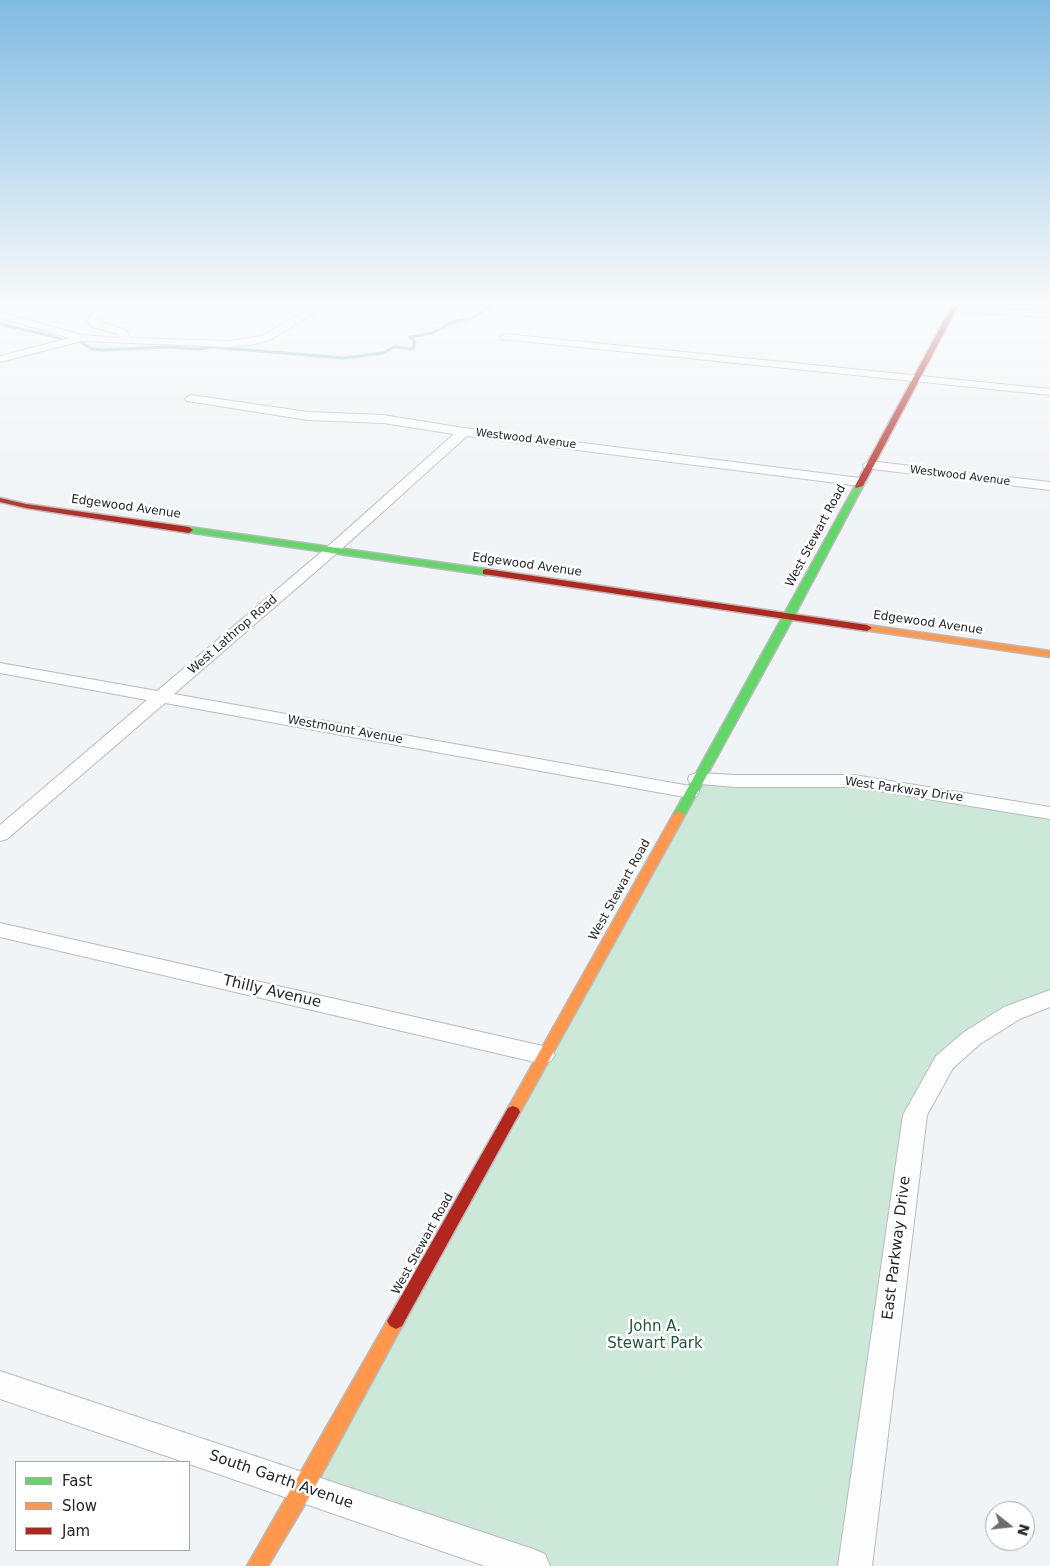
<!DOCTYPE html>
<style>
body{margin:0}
#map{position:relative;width:1050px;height:1566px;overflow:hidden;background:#f1f4f7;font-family:"DejaVu Sans",sans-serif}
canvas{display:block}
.legend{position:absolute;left:15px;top:1461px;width:175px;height:90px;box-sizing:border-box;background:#fff;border:1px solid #a7a8a9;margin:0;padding:6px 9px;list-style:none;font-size:15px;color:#242628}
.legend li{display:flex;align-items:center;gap:10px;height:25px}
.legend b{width:25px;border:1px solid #a7a8a9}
.north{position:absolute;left:985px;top:1501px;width:50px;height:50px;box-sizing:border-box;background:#fff;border:1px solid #a7a8a9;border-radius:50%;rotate:106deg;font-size:14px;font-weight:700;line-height:20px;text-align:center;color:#242628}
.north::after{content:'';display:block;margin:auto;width:18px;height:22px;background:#6c6e70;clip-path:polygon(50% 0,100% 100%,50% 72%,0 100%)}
</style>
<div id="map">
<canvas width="1050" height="1566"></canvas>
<ul class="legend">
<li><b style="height:6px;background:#63d668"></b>Fast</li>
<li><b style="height:6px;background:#ff974d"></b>Slow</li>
<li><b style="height:6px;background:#b3261e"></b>Jam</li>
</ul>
<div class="north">N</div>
</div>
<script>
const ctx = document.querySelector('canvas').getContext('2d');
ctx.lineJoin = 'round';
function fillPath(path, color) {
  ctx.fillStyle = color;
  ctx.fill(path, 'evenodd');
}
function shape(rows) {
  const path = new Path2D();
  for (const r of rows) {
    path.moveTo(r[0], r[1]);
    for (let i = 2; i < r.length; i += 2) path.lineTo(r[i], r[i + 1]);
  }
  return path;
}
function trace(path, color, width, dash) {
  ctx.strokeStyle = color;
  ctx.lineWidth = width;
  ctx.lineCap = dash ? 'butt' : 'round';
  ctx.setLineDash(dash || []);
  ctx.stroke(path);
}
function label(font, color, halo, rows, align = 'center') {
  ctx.font = font + ' "DejaVu Sans",sans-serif';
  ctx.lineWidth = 5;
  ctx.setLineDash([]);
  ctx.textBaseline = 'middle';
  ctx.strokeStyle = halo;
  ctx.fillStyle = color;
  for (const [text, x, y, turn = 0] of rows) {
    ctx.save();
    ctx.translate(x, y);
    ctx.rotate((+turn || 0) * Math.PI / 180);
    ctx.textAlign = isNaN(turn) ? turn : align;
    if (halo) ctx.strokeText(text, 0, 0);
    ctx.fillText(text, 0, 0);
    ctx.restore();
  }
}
fillPath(shape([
 [697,779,854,781,1050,814,1050,997,1011,1012,927,1068,855,1566,540,1566,307,1486]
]), '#cce8d9');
trace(shape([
 [0,324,60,338],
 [82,343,93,349,101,350,168,347,199,349,211,347,344,358,383,353,394,347,413,349,415,342,410,337,432,333,452,322,472,318,490,307,487,304]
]), '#86c6da', 3);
const street = shape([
 [113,304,126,304,98,321,126,330,130,338,229,341,262,336,317,304,329,304,270,340,251,345,229,347,82,341,0,362,0,356,70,338,0,318,0,312,82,335,119,338,118,334,92,327,87,321,92,314,113,304],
 [953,307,1050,311,1050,317,949,312,948,310,953,307],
 [505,334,1050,389,1050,395,501,339,500,337,505,334],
 [191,395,308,412,383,415,464,428,860,478,867,482,860,486,467,436,336,554,174,694,690,786,697,788,699,792,697,796,690,798,165,703,7,839,0,841,0,825,147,700,0,673,0,663,157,691,326,548,454,434,383,423,308,420,187,401,185,399,187,397,191,395],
 [869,461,1050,482,1050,490,864,468,863,465,869,461],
 [697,773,735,775,854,775,1050,807,1050,819,854,787,735,787,690,783,688,779,690,775,697,773],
 [0,923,543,1046,551,1049,555,1055,551,1061,543,1064,0,937,0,923],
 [1050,990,1050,1007,1020,1019,980,1044,953,1068,927,1115,872,1566,838,1566,903,1115,936,1056,964,1032,1004,1007,1050,990],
 [0,1371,533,1549,545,1554,550,1566,485,1566,189,1464,189,1462,184,1462,0,1399,0,1371]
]);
const fast = shape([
 [856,484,863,486,792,620,685,815,679,819,675,817,673,815,856,484],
 [189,527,486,569,490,572,486,575,186,532,185,530,189,527]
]);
const slow = shape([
 [867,625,1050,651,1050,657,864,630,864,626,867,625],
 [679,811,685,815,518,1116,513,1118,508,1116,506,1112,508,1108,673,815,679,811],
 [396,1313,402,1316,405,1321,402,1326,311,1494,268,1566,247,1566,390,1316,396,1313]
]);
const jam = shape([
 [953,304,959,304,863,486,856,488,855,486,953,304],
 [0,498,26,504,189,527,193,530,189,533,26,508,0,502,0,498],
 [486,569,867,625,872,628,867,631,483,574,483,570,486,569],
 [513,1106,518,1108,520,1112,402,1326,396,1329,390,1326,387,1321,390,1316,508,1108,513,1106]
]);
trace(street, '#b8bbbd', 2);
trace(fast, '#b8bbbd', 3);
trace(slow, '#b8bbbd', 3);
trace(jam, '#b8bbbd', 3);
fillPath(street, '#fdfdfe');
fillPath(fast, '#63d668');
fillPath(slow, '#ff974d');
fillPath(jam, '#b3261e');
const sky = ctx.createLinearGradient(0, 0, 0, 523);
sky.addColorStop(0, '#81bbe2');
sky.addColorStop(0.58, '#f9fafb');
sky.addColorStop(1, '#f9fafb00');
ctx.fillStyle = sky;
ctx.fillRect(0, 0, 1050, 523);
label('11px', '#242628', '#fff', [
 ["Westwood Avenue",526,439,7],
 ["Westwood Avenue",960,476,7]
]);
label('12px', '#242628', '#fff', [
 ["Edgewood Avenue",126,507,8],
 ["West Stewart Road",816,536,-62],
 ["Edgewood Avenue",527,565,8],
 ["Edgewood Avenue",928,623,8],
 ["West Lathrop Road",233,635,-41],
 ["Westmount Avenue",345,730,10],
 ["West Parkway Drive",904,790,8],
 ["West Stewart Road",620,890,-61],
 ["West Stewart Road",423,1244,-61]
]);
label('15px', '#242628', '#fff', [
 ["Thilly Avenue",272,992,13],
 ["East Parkway Drive",897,1248,-83],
 ["South Garth Avenue",281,1480,19]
]);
label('15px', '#22573a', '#fff', [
 ["John A.",655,1327],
 ["Stewart Park",655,1344]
]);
</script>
